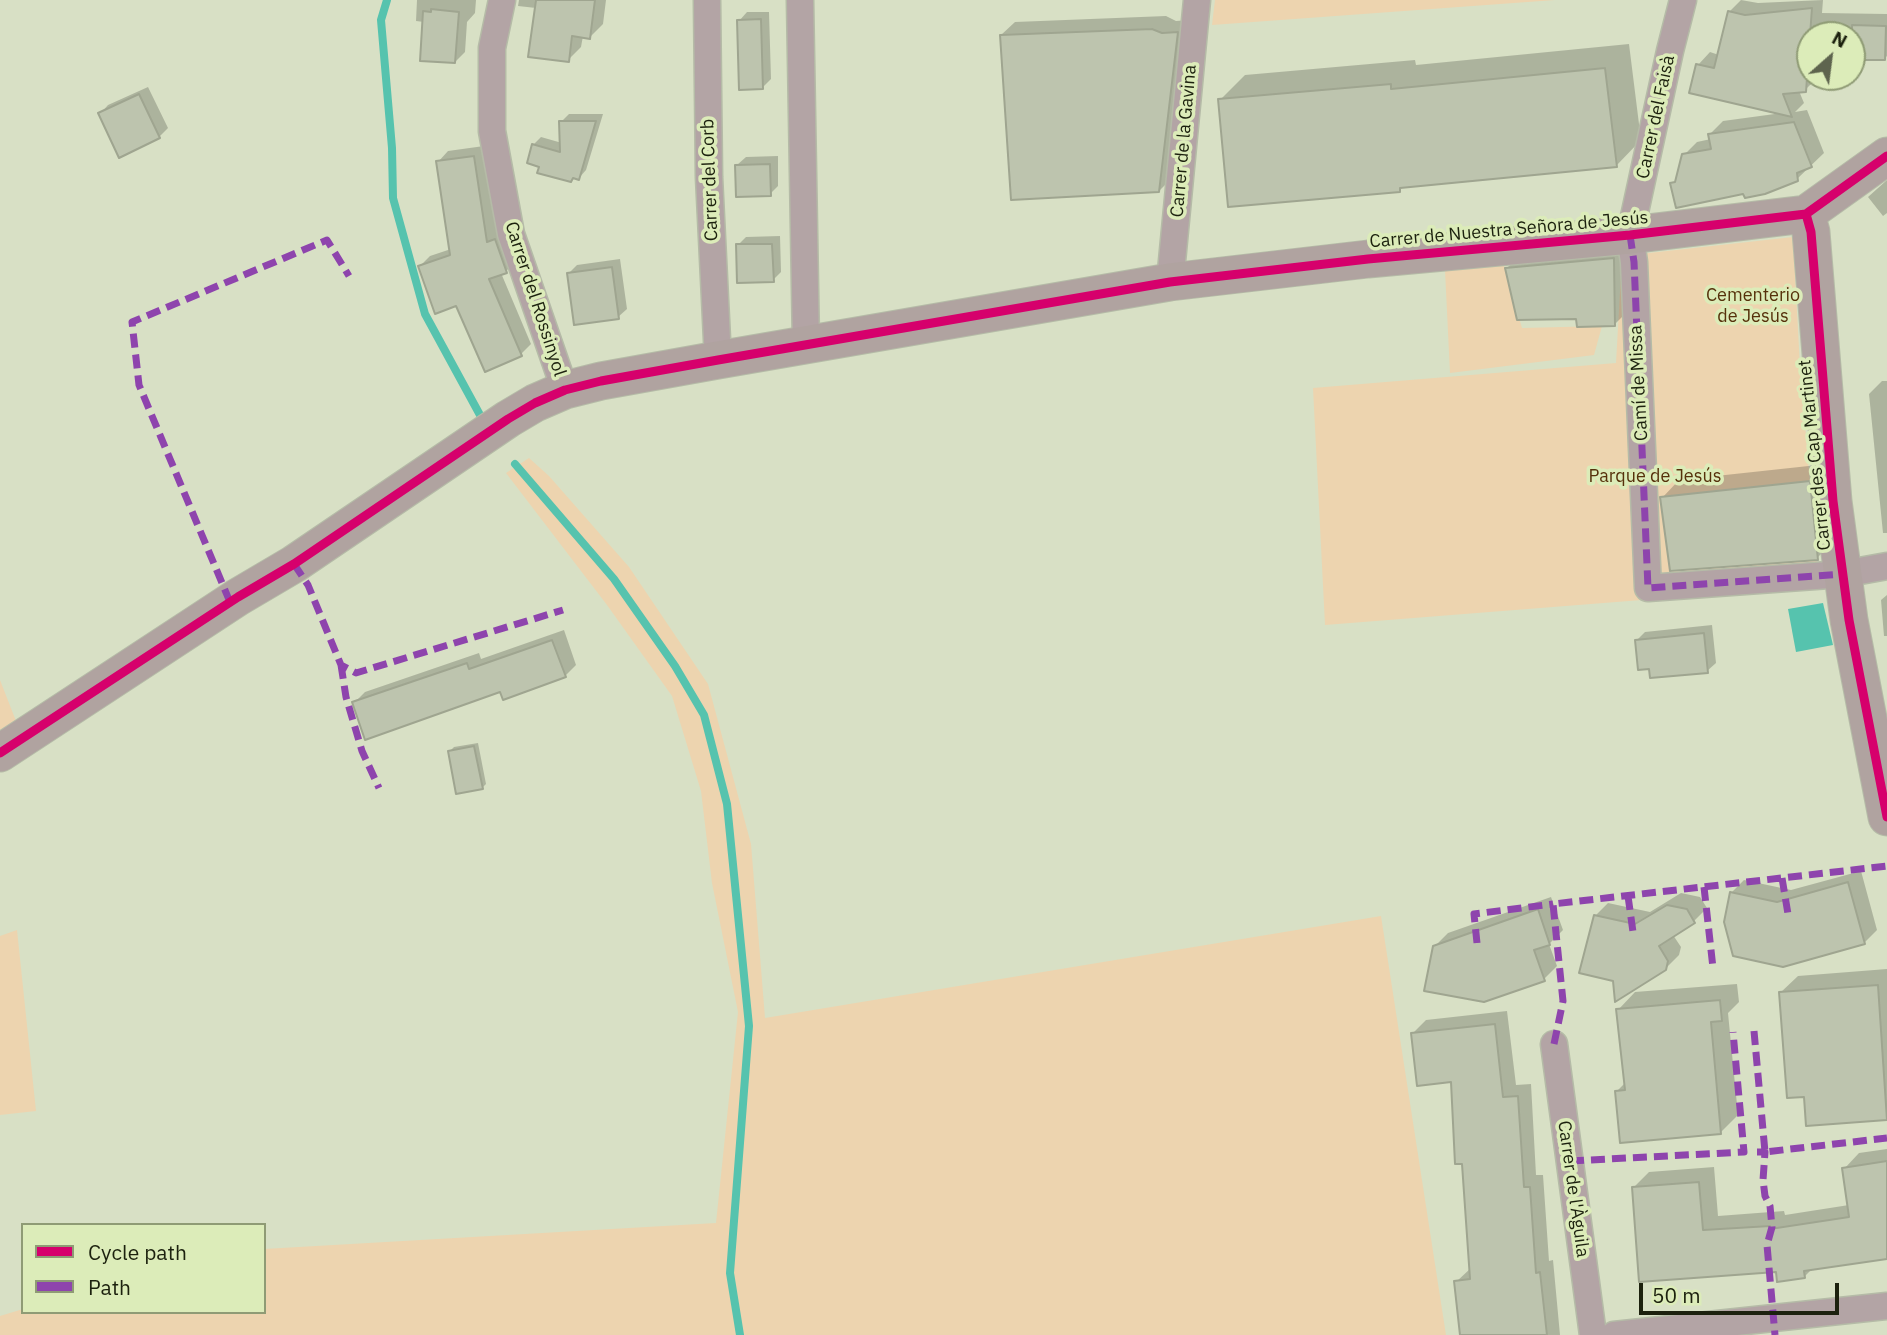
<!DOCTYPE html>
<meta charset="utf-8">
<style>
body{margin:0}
#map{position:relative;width:1887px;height:1335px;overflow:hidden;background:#d8e0c5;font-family:"IBM Plex Sans",sans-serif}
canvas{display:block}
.legend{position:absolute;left:21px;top:1223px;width:245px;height:91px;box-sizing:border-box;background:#dcecb9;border:2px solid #8f9b75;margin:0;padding:9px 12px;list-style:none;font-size:21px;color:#1c210e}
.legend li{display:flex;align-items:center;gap:14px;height:35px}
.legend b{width:35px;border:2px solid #8f9b75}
.north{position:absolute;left:1796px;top:21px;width:70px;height:70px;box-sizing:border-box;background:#dcecb9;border:2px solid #8f9b75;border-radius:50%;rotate:28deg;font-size:19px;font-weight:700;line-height:28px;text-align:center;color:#1c210e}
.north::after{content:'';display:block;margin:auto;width:24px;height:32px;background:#5e644e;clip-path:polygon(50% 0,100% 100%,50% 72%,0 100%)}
.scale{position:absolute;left:1639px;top:1283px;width:200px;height:32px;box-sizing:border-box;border:4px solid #1c210e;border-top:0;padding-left:9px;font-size:21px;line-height:24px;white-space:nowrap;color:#1c210e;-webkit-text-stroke:5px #dcecb9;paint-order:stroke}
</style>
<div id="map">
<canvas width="1887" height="1335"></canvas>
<ul class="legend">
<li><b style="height:9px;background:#d6006c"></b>Cycle path</li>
<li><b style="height:9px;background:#8e44ad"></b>Path</li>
</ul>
<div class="north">N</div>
<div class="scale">50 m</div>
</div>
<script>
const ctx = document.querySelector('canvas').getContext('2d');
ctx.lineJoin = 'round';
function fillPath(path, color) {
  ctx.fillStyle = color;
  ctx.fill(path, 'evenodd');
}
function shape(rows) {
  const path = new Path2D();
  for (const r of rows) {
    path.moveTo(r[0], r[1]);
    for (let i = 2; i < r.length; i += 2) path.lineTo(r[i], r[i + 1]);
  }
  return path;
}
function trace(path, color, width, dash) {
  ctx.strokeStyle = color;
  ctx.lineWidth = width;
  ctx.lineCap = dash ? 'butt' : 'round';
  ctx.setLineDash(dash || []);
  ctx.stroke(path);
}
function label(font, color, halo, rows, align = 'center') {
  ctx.font = font + ' "IBM Plex Sans",sans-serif';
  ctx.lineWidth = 7;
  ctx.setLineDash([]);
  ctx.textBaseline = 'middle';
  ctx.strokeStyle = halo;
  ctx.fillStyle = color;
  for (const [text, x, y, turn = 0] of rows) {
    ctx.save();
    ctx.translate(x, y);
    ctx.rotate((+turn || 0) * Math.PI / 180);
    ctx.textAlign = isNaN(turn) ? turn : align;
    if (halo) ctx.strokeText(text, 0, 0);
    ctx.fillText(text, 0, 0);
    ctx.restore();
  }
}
fillPath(shape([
 [1215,0,1555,0,1212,25],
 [1793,237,1800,367,1819,586,1325,625,1313,388,1616,363,1622,256],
 [1504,265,1522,328,1602,326,1594,355,1450,373,1445,270],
 [529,458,549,476,629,567,708,684,751,844,765,1018,1381,916,1446,1335,0,1335,0,1316,23,1309,23,1312,264,1312,264,1249,716,1223,738,1012,712,883,701,791,672,696,607,605,506,473],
 [0,680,16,721,0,730],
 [17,930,36,1111,0,1115,0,936]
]), '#edd4af');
fillPath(shape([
 [1823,603,1833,645,1796,652,1788,609]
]), '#56c3ae');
fillPath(shape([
 [417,0,476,0,475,13,467,22,465,52,455,62,424,22,416,21],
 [519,0,606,0,603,24,590,37,583,36,581,47,568,60,536,8,518,6],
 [1741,0,1758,3,1823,0,1822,13,1887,14,1887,56,1885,58,1852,58,1852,35,1810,35,1810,77,1817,78,1805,90,1799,91,1804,103,1795,112,1807,110,1824,153,1797,179,1744,192,1672,184,1678,178,1684,155,1697,142,1711,139,1710,134,1723,121,1782,113,1698,65,1710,52,1719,55,1729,12],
 [747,12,769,12,771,79,763,87,739,21],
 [1166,16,1176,21,1190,20,1172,178,1159,191,1001,35,1015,22],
 [1629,44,1641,140,1616,166,1404,186,1400,190,1220,100,1245,75,1415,60,1416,65],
 [148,87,168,128,159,137,100,114,108,105],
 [569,114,603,114,586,170,579,178,574,177,571,180,541,165,534,144,541,137,562,143,561,122],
 [484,146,497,232,506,229,517,261,506,271,501,273,531,344,521,354,457,304,420,266,430,256,451,249,438,162,448,151],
 [778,156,778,186,770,194,737,165,746,157],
 [1887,180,1887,213,1883,216,1868,197],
 [780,236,781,272,773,280,738,245,746,237],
 [1621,250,1623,316,1615,324,1578,317,1507,268,1515,260],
 [620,259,627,309,618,317,569,273,577,265],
 [1882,381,1887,381,1887,533,1883,533,1869,394],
 [1827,464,1834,541,1817,558,1662,498,1679,480],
 [1887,595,1887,636,1884,636,1881,600],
 [1712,625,1716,663,1707,671,1650,667,1637,640,1645,632],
 [564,630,576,665,565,676,501,690,354,703,365,692,479,653,481,659],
 [478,743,486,784,482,788,450,751,454,747],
 [1861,871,1877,930,1864,943,1731,893,1744,880,1791,890],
 [1681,893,1700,897,1707,908,1694,921,1673,935,1681,947,1679,955,1665,969,1615,980,1595,916,1608,903,1650,912],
 [1551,897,1563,930,1549,944,1557,966,1544,979,1435,946,1448,933],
 [1887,969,1887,1118,1808,1124,1806,1095,1780,993,1798,976],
 [1737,984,1739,1002,1728,1013,1738,1115,1720,1133,1617,1091,1626,1082,1618,1010,1635,992],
 [1507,1011,1516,1085,1531,1084,1536,1175,1543,1175,1549,1261,1553,1260,1560,1335,1462,1335,1456,1282,1471,1268,1464,1162,1452,1080,1413,1033,1426,1020],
 [1887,1149,1887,1257,1813,1268,1804,1277,1777,1270,1641,1280,1634,1187,1649,1172,1714,1167,1718,1216,1784,1211,1785,1215,1849,1205,1844,1169,1859,1153]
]), '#0003');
trace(shape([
 [387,0,381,20,392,148,393,198,425,314,480,415],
 [515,464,614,579,675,666,704,715,727,804,749,1026,730,1273,740,1335]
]), '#56c3ae', 8);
const building = shape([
 [536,0,595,0,590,39,572,36,569,62,528,57,536,0],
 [1812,8,1806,92,1783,94,1792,117,1689,93,1696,64,1714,68,1728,11,1745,15,1812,8],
 [431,9,459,12,455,63,420,61,423,11,431,12,431,9],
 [761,19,763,89,739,90,737,20,761,19],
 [1852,25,1886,26,1885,60,1852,60,1852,25],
 [1152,29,1162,33,1178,32,1159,192,1011,200,1000,35,1152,29],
 [1605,68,1617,167,1400,188,1400,192,1228,207,1218,99,1391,84,1391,89,1605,68],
 [139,94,160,138,119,158,98,113,139,94],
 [559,121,596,121,579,180,573,178,571,182,537,173,539,167,527,163,532,144,560,152,559,121],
 [1794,122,1812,167,1797,173,1798,181,1765,194,1745,198,1743,194,1676,208,1670,183,1675,182,1682,154,1711,149,1708,134,1794,122],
 [474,156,487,242,495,239,507,273,489,279,522,356,485,372,456,306,435,314,418,266,450,255,436,161,474,156],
 [770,164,771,196,736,197,735,165,770,164],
 [736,244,772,244,774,282,737,283,736,244],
 [1614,258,1615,326,1577,327,1576,319,1517,320,1505,268,1614,258],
 [612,267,619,319,574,325,567,273,612,267],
 [1810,481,1818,560,1670,571,1660,497,1810,481],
 [1704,633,1708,673,1650,678,1649,669,1638,670,1635,640,1704,633],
 [552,640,566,677,503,700,500,692,365,740,352,702,467,663,469,669,552,640],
 [474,746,483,789,456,794,448,751,474,746],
 [1848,882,1865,944,1783,967,1733,956,1724,922,1730,892,1777,902,1848,882],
 [1667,905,1687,909,1695,923,1659,946,1668,961,1666,970,1615,1002,1613,981,1579,973,1594,915,1635,924,1667,905],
 [1538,909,1550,945,1534,950,1545,981,1484,1002,1424,991,1433,946,1538,909],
 [1878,985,1887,1120,1806,1126,1804,1097,1787,1098,1779,992,1878,985],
 [1720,1000,1722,1021,1711,1022,1721,1134,1620,1143,1615,1091,1625,1090,1616,1009,1720,1000],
 [1495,1024,1503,1097,1518,1096,1524,1187,1530,1187,1536,1273,1540,1272,1547,1335,1460,1335,1454,1281,1470,1279,1462,1164,1455,1164,1451,1082,1417,1086,1411,1033,1495,1024],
 [1887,1161,1887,1259,1804,1271,1805,1278,1777,1282,1776,1272,1639,1282,1632,1187,1699,1182,1703,1230,1770,1226,1770,1229,1849,1217,1842,1168,1887,1161]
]);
fillPath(building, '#bdc4ae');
trace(building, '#9fa590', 2);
const street = shape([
 [502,0,492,48,492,131,511,234,565,390],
 [707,0,709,177,718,360],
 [800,0,806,345],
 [1683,0,1670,51,1630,235,1634,262,1648,588,1843,574,1887,566],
 [1170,282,1197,0],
 [1554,1044,1593,1335],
 [1614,1335,1887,1306]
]);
const secondary = shape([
 [1806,214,1811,232,1833,501,1849,620,1887,817],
 [0,753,238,597,294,564,508,419,535,403,565,390,601,381,718,360,1170,282,1368,259,1630,235,1806,214,1887,156]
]);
trace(street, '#b5bba7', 29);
trace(secondary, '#b5bba7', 39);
trace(street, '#b3a4a5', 26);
trace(secondary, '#b0a3a0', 37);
trace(shape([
 [1630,235,1634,262,1648,588,1843,574],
 [294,564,308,585,341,665,356,673,563,610],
 [230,602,139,385,132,322,327,240,349,276],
 [341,665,346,697,362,751,379,788],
 [1782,878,1788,914],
 [1704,887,1713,968],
 [1628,896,1633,932],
 [1477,943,1474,914,1553,904],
 [1754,1031,1765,1152,1887,1138],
 [1554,1044,1563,1001,1553,904,1887,866],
 [1757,1152,1765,1152,1763,1180,1765,1196,1770,1206,1772,1227,1767,1245,1775,1335],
 [1570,1161,1744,1152,1733,1032]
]), '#8e44ad', 7, [14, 7]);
trace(shape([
 [1806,214,1811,232,1833,501,1849,620,1887,817],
 [0,753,238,597,294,564,508,419,535,403,565,390,601,381,718,360,1170,282,1368,259,1630,235,1806,214,1887,156]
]), '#d6006c', 9);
label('18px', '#1c210e', '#dcecb9', [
 ["Carrer del Faisà",1656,117,-78],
 ["Carrer de la Gavina",1184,141,-85],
 ["Carrer del Corb",710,180,-92],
 ["Carrer de Nuestra Señora de Jesús",1509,230,-5],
 ["Carrer del Rossinyol",535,299,72],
 ["Camí de Missa",1639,383,-93],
 ["Carrer des Cap Martinet",1815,455,-96],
 ["Carrer de l'Àguila",1573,1189,82]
]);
label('18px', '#56310b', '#dcecb9', [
 ["Cementerio",1753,296],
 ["de Jesús",1753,317],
 ["Parque de Jesús",1655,477]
]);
</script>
